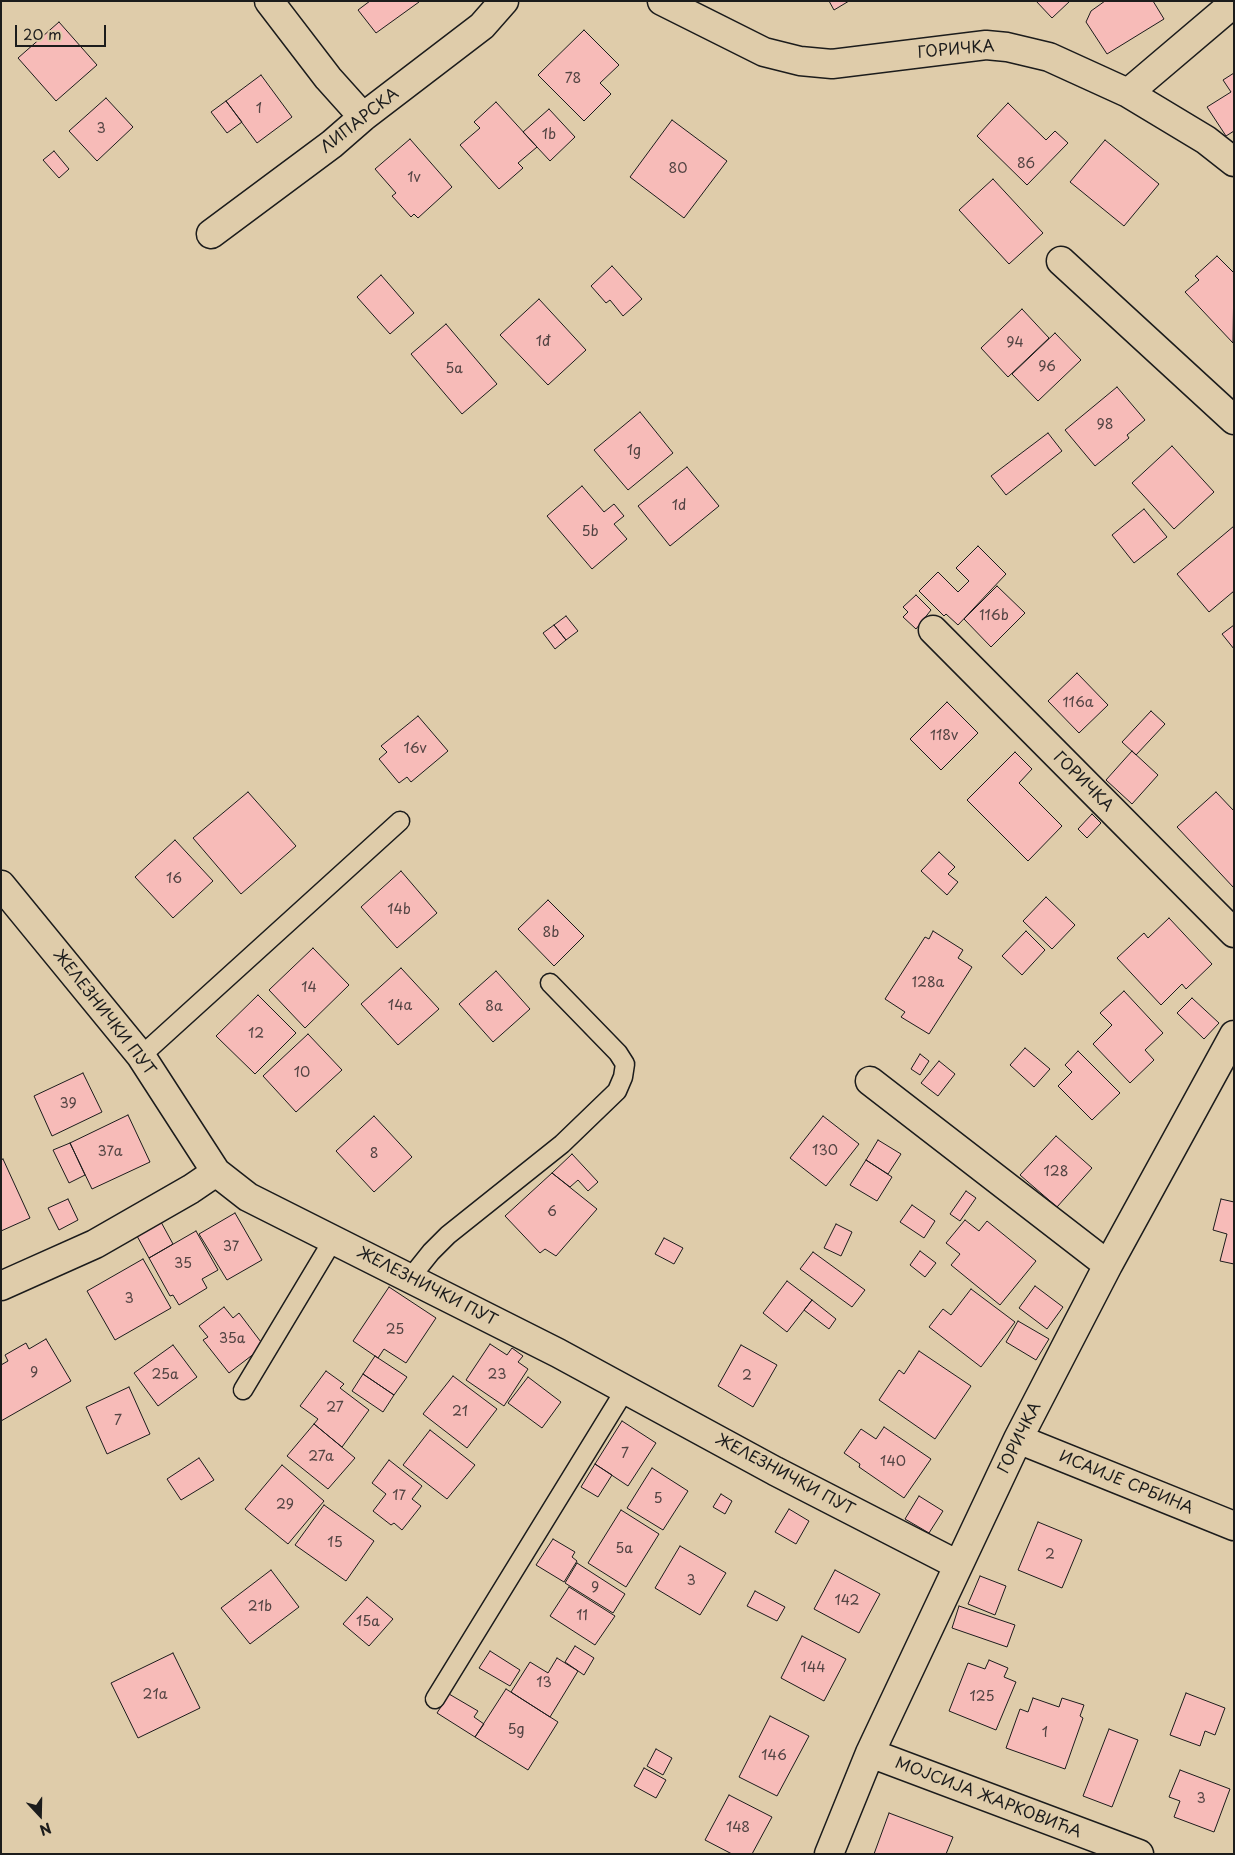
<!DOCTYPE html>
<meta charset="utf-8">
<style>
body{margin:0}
#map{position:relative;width:1235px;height:1855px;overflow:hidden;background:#dfccaa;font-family:"Playpen Sans",sans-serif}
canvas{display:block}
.frame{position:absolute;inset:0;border:2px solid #1c1c1c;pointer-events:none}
.north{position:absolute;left:15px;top:1790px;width:50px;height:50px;-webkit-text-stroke:4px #dfccaa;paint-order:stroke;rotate:159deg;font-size:14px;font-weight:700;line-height:20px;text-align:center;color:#1c1c1c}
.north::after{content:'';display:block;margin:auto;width:18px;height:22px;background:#1c1c1c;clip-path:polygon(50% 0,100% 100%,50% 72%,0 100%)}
.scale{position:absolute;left:15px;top:25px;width:91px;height:22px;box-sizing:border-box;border:2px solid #1c1c1c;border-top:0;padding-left:6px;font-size:15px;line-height:18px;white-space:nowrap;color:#1c1c1c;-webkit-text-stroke:4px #dfccaa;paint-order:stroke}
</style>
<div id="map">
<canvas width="1235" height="1855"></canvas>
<div class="frame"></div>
<div class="north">N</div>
<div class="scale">20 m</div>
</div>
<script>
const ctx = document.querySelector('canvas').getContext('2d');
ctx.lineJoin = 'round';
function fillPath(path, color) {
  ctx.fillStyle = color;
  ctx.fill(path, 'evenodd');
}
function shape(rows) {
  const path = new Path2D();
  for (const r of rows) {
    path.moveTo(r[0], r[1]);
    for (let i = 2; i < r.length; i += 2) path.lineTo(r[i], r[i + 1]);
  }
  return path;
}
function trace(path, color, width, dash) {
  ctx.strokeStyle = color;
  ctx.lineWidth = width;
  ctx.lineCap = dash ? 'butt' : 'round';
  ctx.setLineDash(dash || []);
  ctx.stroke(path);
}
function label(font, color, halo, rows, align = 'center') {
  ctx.font = font + ' "Playpen Sans",sans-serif';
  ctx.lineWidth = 4;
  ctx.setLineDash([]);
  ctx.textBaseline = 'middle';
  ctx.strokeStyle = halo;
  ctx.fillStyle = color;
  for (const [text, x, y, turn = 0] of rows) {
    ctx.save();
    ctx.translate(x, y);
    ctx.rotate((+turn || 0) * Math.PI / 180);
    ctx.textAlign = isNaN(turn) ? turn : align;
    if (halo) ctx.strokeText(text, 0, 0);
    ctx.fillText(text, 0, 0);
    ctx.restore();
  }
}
const building = shape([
 [370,1,419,1,419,2,376,33,358,10,370,1],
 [829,1,849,1,834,10,829,1],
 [1036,1,1070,1,1052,18,1036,1],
 [1105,1,1153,1,1164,19,1107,54,1086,22,1091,11,1105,1],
 [59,22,97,65,56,101,18,58,59,22],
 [584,30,619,65,600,83,611,94,584,121,538,75,584,30],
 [1234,73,1234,131,1226,136,1207,107,1231,92,1223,80,1234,73],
 [261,75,292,117,257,143,226,101,261,75],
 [106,98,133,127,97,161,69,131,106,98],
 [226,101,242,122,227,133,211,112,226,101],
 [496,102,537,147,518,163,523,168,499,189,460,145,480,128,474,122,496,102],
 [1008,103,1046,140,1055,131,1068,143,1027,185,977,136,1008,103],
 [549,109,575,137,550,161,523,132,549,109],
 [672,120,727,161,684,218,630,177,672,120],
 [410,139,452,187,418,218,414,214,411,217,392,196,396,193,375,169,410,139],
 [1105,140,1159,184,1124,226,1070,182,1105,140],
 [54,151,69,169,59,178,43,160,54,151],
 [993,179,1043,233,1009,264,959,210,993,179],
 [1217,256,1234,273,1233,343,1185,292,1199,280,1195,276,1217,256],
 [612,266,642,299,623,316,610,300,606,303,591,286,612,266],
 [381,275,414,313,390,334,357,297,381,275],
 [539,299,586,350,548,385,500,335,539,299],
 [1022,309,1049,338,1008,377,981,348,1022,309],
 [446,324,497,384,462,414,411,354,446,324],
 [1055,333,1081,360,1038,401,1012,374,1055,333],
 [1117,387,1145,420,1127,435,1129,438,1095,466,1065,430,1117,387],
 [640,412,673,453,628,490,594,450,640,412],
 [1048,433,1062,451,1006,495,991,476,1048,433],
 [1172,446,1214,492,1174,529,1132,483,1172,446],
 [687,467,719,506,670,546,638,506,687,467],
 [582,486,604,512,614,504,624,516,614,524,627,539,592,569,547,516,582,486],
 [1144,509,1167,537,1134,563,1112,535,1144,509],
 [1234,526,1234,591,1209,612,1177,574,1234,526],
 [978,546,1006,574,958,625,946,614,944,616,919,591,938,572,958,592,969,581,956,568,978,546],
 [997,586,1025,613,991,647,964,619,997,586],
 [916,595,931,610,916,629,903,617,908,612,903,607,916,595],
 [566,616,578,631,566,640,554,625,566,616],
 [554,625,566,640,555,649,543,633,554,625],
 [1234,625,1234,649,1222,634,1234,625],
 [1077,673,1108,705,1079,733,1048,701,1077,673],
 [947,702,978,733,941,770,910,739,947,702],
 [1151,711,1165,724,1136,755,1122,742,1151,711],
 [418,716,448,751,411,782,407,777,399,783,379,759,387,752,381,746,418,716],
 [1132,751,1158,775,1132,804,1106,780,1132,751],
 [1015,752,1032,769,1019,783,1062,826,1028,861,967,800,1015,752],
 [248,792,296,846,241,894,193,838,248,792],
 [1216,792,1234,811,1234,888,1177,827,1216,792],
 [1092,814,1101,823,1087,838,1078,829,1092,814],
 [175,840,213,881,173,918,135,877,175,840],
 [939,852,955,867,948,874,958,882,947,895,921,871,939,852],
 [401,871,437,913,397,948,361,907,401,871],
 [1046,897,1075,925,1052,949,1023,921,1046,897],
 [548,900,584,936,554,966,518,929,548,900],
 [1169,918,1212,964,1186,989,1182,984,1161,1005,1117,958,1144,933,1148,938,1169,918],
 [933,931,963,950,958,958,972,967,929,1034,901,1017,905,1012,885,999,925,937,929,939,933,931],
 [1026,931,1045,950,1022,975,1002,956,1026,931],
 [313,948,349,985,305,1028,269,990,313,948],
 [401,968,439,1009,398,1045,361,1004,401,968],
 [496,971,530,1009,493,1042,459,1004,496,971],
 [1124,991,1163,1033,1145,1050,1154,1060,1130,1083,1093,1044,1112,1025,1100,1013,1124,991],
 [258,995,296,1033,255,1074,216,1036,258,995],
 [1192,998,1219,1023,1204,1039,1177,1013,1192,998],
 [308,1034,342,1070,296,1112,263,1076,308,1034],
 [1025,1048,1050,1069,1034,1087,1010,1065,1025,1048],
 [1078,1051,1120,1093,1092,1120,1058,1086,1072,1072,1065,1065,1078,1051],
 [920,1054,929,1061,920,1075,911,1069,920,1054],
 [939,1061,955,1074,938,1096,921,1083,939,1061],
 [83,1073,102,1112,52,1136,34,1096,83,1073],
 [128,1115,150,1162,92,1189,70,1143,128,1115],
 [374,1116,412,1157,374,1192,336,1151,374,1116],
 [823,1116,859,1144,826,1186,790,1158,823,1116],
 [1056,1136,1092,1168,1057,1207,1020,1175,1056,1136],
 [878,1140,901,1154,888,1174,866,1160,878,1140],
 [70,1143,85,1175,69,1183,53,1150,70,1143],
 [572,1154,598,1182,588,1191,578,1180,570,1187,552,1173,572,1154],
 [3,1159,30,1218,1,1231,1,1160,3,1159],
 [866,1160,892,1177,877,1201,850,1185,866,1160],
 [552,1173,597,1209,556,1256,545,1249,540,1253,505,1216,552,1173],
 [966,1191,976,1198,960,1221,950,1214,966,1191],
 [68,1199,78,1220,59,1230,48,1208,68,1199],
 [1221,1199,1234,1202,1234,1264,1220,1261,1227,1234,1213,1230,1221,1199],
 [912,1205,935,1221,924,1238,900,1222,912,1205],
 [235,1213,262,1260,227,1280,199,1234,235,1213],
 [965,1220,979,1231,987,1221,1036,1261,1000,1305,951,1265,960,1254,946,1243,965,1220],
 [161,1222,173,1244,149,1258,137,1236,161,1222],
 [836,1224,852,1232,841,1256,824,1248,836,1224],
 [196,1231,218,1270,202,1279,207,1288,179,1305,173,1295,170,1296,149,1258,196,1231],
 [664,1238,683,1248,674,1264,655,1254,664,1238],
 [920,1251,936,1263,925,1277,910,1265,920,1251],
 [813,1252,865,1290,852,1307,800,1269,813,1252],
 [143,1259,171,1308,115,1340,87,1291,143,1259],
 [787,1281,812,1300,787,1332,763,1313,787,1281],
 [1035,1286,1063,1307,1047,1329,1019,1308,1035,1286],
 [389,1287,436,1318,406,1363,384,1349,378,1358,353,1341,389,1287],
 [971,1289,1015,1322,981,1367,929,1327,943,1309,951,1315,971,1289],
 [812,1300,836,1319,829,1329,804,1310,812,1300],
 [224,1307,233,1318,239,1313,264,1346,229,1373,203,1340,208,1337,199,1326,224,1307],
 [1018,1321,1049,1339,1036,1360,1006,1342,1018,1321],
 [46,1339,71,1381,1,1421,1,1365,8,1361,5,1355,26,1343,29,1349,46,1339],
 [490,1344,507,1355,512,1348,523,1356,518,1362,528,1369,504,1406,466,1380,490,1344],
 [173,1345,197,1377,158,1406,134,1373,173,1345],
 [741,1345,777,1365,753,1407,718,1386,741,1345],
 [919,1351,971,1386,935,1439,879,1400,899,1370,904,1374,919,1351],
 [375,1356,407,1377,394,1395,363,1374,375,1356],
 [326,1371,344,1384,340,1388,369,1410,342,1447,314,1424,318,1419,300,1406,326,1371],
 [363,1374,394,1395,383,1412,352,1391,363,1374],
 [453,1376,497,1409,467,1448,423,1414,453,1376],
 [528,1377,561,1402,542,1428,508,1403,528,1377],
 [129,1387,150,1434,107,1454,86,1407,129,1387],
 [622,1421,656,1443,628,1486,595,1464,622,1421],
 [314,1424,355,1458,328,1489,287,1456,314,1424],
 [884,1427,931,1459,904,1498,859,1467,860,1464,844,1453,861,1429,876,1439,884,1427],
 [430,1430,475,1465,447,1499,403,1465,430,1430],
 [199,1458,214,1480,181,1500,167,1479,199,1458],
 [389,1460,422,1486,412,1499,421,1506,402,1530,394,1523,391,1525,373,1511,386,1494,372,1483,389,1460],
 [595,1464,612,1475,598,1497,581,1487,595,1464],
 [282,1465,324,1501,288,1544,245,1509,282,1465],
 [652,1468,688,1491,663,1530,627,1508,652,1468],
 [721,1494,732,1501,725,1514,713,1507,721,1494],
 [919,1496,943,1511,929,1533,905,1519,919,1496],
 [324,1505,374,1541,346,1581,295,1545,324,1505],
 [789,1509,809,1521,796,1544,775,1532,789,1509],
 [621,1510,659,1534,626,1587,588,1563,621,1510],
 [1038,1522,1082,1540,1062,1588,1018,1570,1038,1522],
 [553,1539,575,1552,572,1557,577,1561,564,1582,536,1565,553,1539],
 [680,1546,726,1573,700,1615,655,1588,680,1546],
 [577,1563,625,1594,613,1613,565,1583,577,1563],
 [271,1570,299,1607,250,1644,221,1608,271,1570],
 [835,1570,880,1594,859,1633,814,1609,835,1570],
 [980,1576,1006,1586,995,1615,968,1604,980,1576],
 [569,1587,615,1616,595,1645,550,1616,569,1587],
 [755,1591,785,1607,777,1621,747,1606,755,1591],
 [367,1597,393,1619,369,1646,343,1624,367,1597],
 [959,1606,1015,1625,1007,1647,952,1628,959,1606],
 [802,1636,846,1659,824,1701,781,1678,802,1636],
 [575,1646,594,1658,584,1675,565,1662,575,1646],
 [490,1651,520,1670,510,1686,479,1668,490,1651],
 [173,1653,200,1708,138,1738,111,1683,173,1653],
 [557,1658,578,1671,550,1717,511,1692,530,1662,548,1673,557,1658],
 [989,1660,1008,1668,1004,1677,1016,1682,996,1730,949,1711,968,1663,985,1669,989,1660],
 [506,1689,558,1722,528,1770,475,1737,506,1689],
 [1186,1693,1225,1708,1215,1735,1205,1731,1200,1746,1170,1735,1186,1693],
 [449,1694,478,1711,474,1717,484,1724,475,1737,437,1713,449,1694],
 [1033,1698,1059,1707,1062,1698,1084,1705,1080,1716,1083,1718,1065,1769,1006,1748,1020,1709,1028,1712,1033,1698],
 [770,1716,809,1736,777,1796,739,1777,770,1716],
 [1109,1729,1138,1740,1112,1807,1083,1796,1109,1729],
 [656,1749,672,1758,663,1775,647,1766,656,1749],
 [644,1768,666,1780,656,1798,634,1786,644,1768],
 [1180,1770,1230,1789,1214,1832,1174,1817,1180,1801,1169,1797,1180,1770],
 [729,1795,772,1817,752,1854,732,1854,705,1840,729,1795],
 [889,1813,953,1837,946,1854,874,1854,889,1813]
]);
fillPath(building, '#f7bbb8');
trace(building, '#1c1c1c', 1);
const lane = shape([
 [141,1056,400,821],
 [411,1277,431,1252,448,1235,562,1144,617,1091,623,1077,625,1064,618,1053,550,983],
 [243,1390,333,1240],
 [435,1699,625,1390]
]);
const street = shape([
 [269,1,328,78,363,117],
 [662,1,764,52,800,61,832,64,986,45,1007,47,1049,57,1128,93,1206,140,1234,162],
 [1128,93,1234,3],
 [211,234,332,144,363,117,482,26,504,1],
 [1061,261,1234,420],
 [933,630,1234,933],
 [1,885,141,1056,216,1172,248,1197,558,1353,775,1471,958,1565],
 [870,1081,1108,1265],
 [1,1286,95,1244,191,1189,216,1172],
 [1018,1439,1234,1526],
 [870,1753,1139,1854],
 [829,1854,870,1753,1018,1439,1108,1265,1234,1035]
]);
trace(lane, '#1c1c1c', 21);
trace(street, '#1c1c1c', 31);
trace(lane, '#dfccaa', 18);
trace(street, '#dfccaa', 28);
label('14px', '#534443', null, [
 ["78",573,79],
 ["1",259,109],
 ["3",101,129],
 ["1b",549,135],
 ["86",1026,164],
 ["80",678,169],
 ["1v",414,178],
 ["1đ",543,342],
 ["94",1015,343],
 ["96",1047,367],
 ["5a",454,369],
 ["98",1105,425],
 ["1g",634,451],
 ["1d",679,506],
 ["5b",590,532],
 ["116b",994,616],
 ["116a",1078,703],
 ["118v",944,736],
 ["16v",415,749],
 ["16",174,879],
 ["14b",399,910],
 ["8b",551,933],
 ["128a",928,983],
 ["14",309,988],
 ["14a",400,1006],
 ["8a",494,1007],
 ["12",256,1034],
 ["10",302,1073],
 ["39",68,1104],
 ["130",825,1151],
 ["37a",110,1152],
 ["8",374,1154],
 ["128",1056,1172],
 ["6",552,1212],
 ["37",231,1247],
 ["35",183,1264],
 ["3",129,1299],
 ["25",395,1330],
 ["35a",232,1339],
 ["9",34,1373],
 ["25a",165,1375],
 ["23",497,1375],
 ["2",747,1376],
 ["27",335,1408],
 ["21",460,1412],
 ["7",118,1421],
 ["7",625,1454],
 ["27a",321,1457],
 ["140",893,1462],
 ["17",399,1496],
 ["5",658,1499],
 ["29",285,1505],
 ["15",335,1543],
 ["5a",624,1549],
 ["2",1050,1555],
 ["3",691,1581],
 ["9",595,1588],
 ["142",847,1601],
 ["21b",260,1607],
 ["11",582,1616],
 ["15a",368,1622],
 ["144",813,1668],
 ["13",544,1683],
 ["21a",155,1695],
 ["125",982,1697],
 ["5g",516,1730],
 ["1",1045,1733],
 ["146",774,1756],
 ["3",1201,1799],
 ["148",738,1828]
]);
label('16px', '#1c1c1c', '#dfccaa', [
 ["ГОРИЧКА",956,50,-5],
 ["ЛИПАРСКА",360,121,-38],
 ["ГОРИЧКА",1083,782,45],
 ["ЖЕЛЕЗНИЧКИ ПУТ",104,1013,52],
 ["ЖЕЛЕЗНИЧКИ ПУТ",427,1287,27],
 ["ГОРИЧКА",1020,1438,-64],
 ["ЖЕЛЕЗНИЧКИ ПУТ",785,1475,28],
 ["ИСАИЈЕ СРБИНА",1126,1483,22],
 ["МОЈСИЈА ЖАРКОВИЋА",988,1798,21]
]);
</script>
